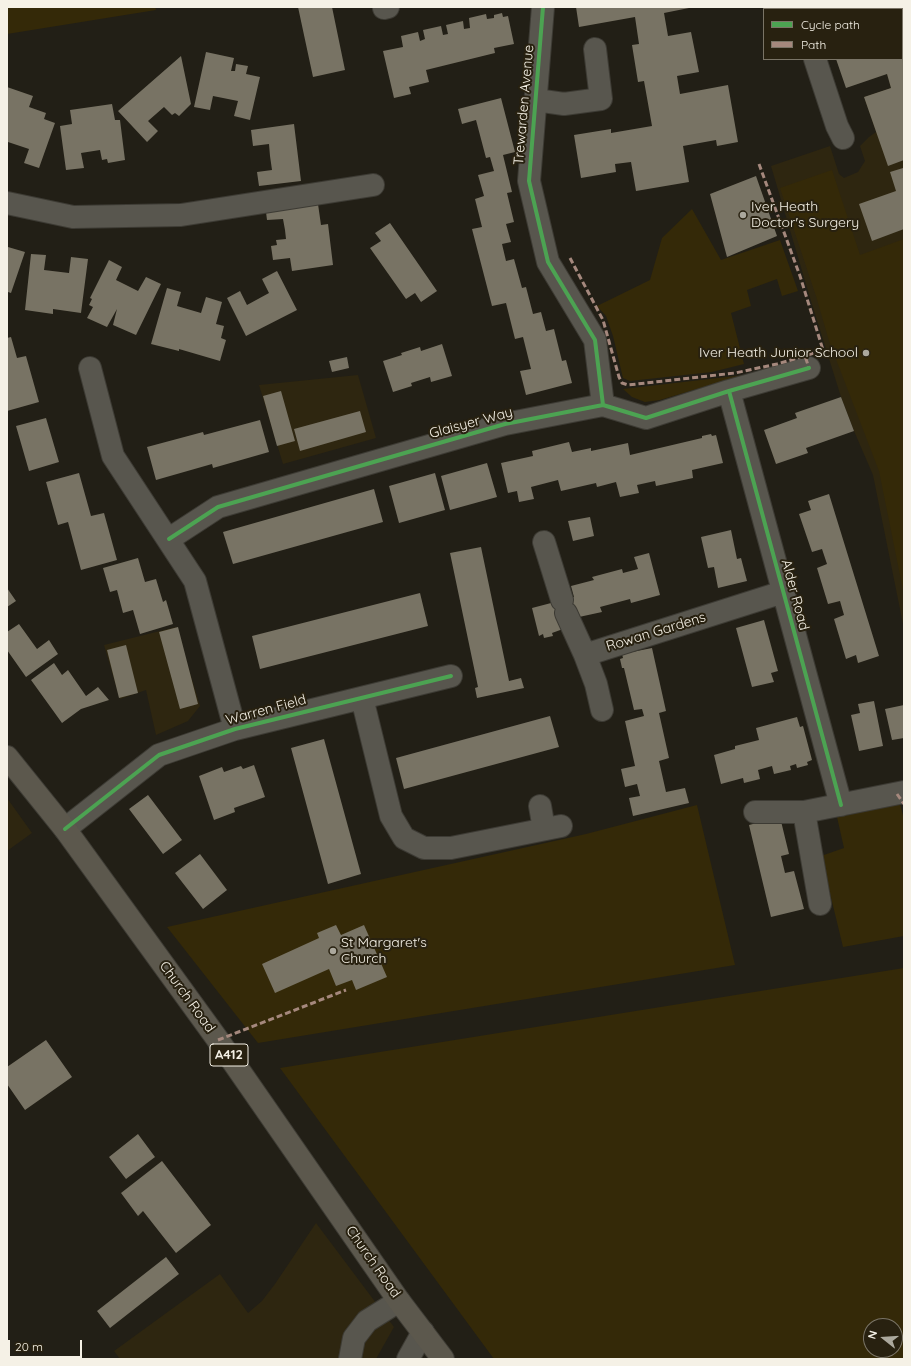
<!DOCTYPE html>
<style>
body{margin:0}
#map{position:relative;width:911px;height:1366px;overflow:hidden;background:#221f16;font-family:Quicksand,sans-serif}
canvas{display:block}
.frame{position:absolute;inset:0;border:8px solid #f5f1e6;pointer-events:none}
.legend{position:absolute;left:763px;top:8px;width:140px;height:52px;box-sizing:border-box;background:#282110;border:1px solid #7a7466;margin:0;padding:5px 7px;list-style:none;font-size:12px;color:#f5f1e6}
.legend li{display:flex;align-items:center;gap:8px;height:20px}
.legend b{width:20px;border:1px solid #7a7466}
.north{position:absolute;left:863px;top:1318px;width:40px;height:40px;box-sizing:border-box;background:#282110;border:1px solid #7a7466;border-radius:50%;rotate:287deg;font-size:11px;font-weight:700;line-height:16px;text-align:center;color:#f5f1e6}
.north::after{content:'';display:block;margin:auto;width:14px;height:18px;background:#aba89d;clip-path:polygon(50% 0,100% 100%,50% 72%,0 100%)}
.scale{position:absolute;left:8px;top:1340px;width:74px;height:18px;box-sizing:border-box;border:2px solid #f5f1e6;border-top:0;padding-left:5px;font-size:12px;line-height:14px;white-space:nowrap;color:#f5f1e6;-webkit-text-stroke:3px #282110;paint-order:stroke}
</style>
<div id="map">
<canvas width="911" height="1366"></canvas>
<div class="frame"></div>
<ul class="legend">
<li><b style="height:5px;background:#4ca352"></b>Cycle path</li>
<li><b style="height:5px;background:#a5887d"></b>Path</li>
</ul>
<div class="north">N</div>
<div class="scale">20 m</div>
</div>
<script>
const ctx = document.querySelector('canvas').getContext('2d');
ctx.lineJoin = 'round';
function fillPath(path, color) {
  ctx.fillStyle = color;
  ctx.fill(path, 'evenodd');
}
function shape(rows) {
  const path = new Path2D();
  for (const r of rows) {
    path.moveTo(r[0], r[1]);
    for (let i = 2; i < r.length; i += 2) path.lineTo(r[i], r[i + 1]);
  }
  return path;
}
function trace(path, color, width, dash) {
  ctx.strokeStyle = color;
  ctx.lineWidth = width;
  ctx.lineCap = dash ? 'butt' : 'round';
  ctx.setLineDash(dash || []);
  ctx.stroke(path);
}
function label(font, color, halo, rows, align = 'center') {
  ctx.font = font + ' Quicksand,sans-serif';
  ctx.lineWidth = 4;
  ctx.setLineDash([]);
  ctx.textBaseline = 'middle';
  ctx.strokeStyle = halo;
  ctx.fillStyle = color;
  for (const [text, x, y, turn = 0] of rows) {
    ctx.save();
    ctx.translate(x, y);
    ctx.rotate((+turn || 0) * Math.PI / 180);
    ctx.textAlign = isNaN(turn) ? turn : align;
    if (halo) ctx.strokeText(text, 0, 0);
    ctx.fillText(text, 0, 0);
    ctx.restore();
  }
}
fillPath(shape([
 [904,69,904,629,873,475,854,431,841,397,811,301,771,166,830,146,839,174,844,178,858,172,865,161,860,146,869,137,876,132,864,97,891,88,887,74],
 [358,375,376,438,283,464,259,385],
 [176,627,200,706,188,721,156,735,146,690,120,699,104,645],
 [7,798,32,833,7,851],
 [316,1223,394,1327,376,1359,120,1359,114,1351,220,1274,248,1313,262,1301,275,1284]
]), '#2e2610');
fillPath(shape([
 [7,7,155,7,156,10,7,34],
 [832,170,860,255,904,239,904,595,879,471,829,341,816,296,780,188],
 [692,209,721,260,780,240,798,291,782,296,777,279,747,290,751,306,731,313,744,364,712,372,630,381,623,378,613,336,606,316,597,306,650,280,662,238],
 [744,375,660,400,645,402,632,397,623,389],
 [900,804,904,819,904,936,843,947,821,856,844,848,837,817],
 [697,805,735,965,258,1043,167,927,586,834],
 [904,968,904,1359,494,1359,280,1068],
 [871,1326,895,1326,895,1350,871,1350]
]), '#342908');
fillPath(shape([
 [298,7,332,7,345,70,313,77],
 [576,7,694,7,664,13,668,36,691,32,699,72,677,76,680,94,728,85,738,142,717,146,716,140,683,146,689,182,636,191,631,162,615,164,616,172,581,178,574,135,611,129,611,133,652,126,644,81,638,82,632,45,639,44,635,17,579,27],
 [872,7,904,7,904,160,888,166,864,97,891,88,887,74,846,88,836,59,902,59,902,9,867,9],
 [502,13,503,17,508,16,514,44,494,48,495,53,426,70,429,82,409,87,411,94,394,98,383,51,403,47,401,36,418,32,420,41,425,39,423,30,441,26,443,35,448,34,446,25,463,21,464,29,470,28,469,18,486,14,487,19,494,18,494,15],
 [206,52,234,58,231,71,235,71,236,64,248,66,246,74,260,77,250,120,234,116,238,101,213,96,210,110,194,107],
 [181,56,191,104,179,116,175,113,172,115,164,107,148,121,158,131,147,142,118,111],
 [7,87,33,96,29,107,46,113,44,119,55,123,39,168,24,163,29,149,8,142,7,145],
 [501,98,515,152,503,155,512,192,507,193,514,222,506,224,511,242,502,244,506,261,514,259,522,288,526,287,533,314,541,312,546,331,554,329,562,361,566,360,572,383,526,395,520,371,531,369,523,337,515,339,506,303,492,306,472,229,482,227,475,199,484,196,478,175,494,171,490,157,486,158,476,120,462,124,458,109],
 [112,104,115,120,120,120,125,160,108,163,107,159,102,160,100,150,81,153,84,168,66,170,60,126,72,124,70,110],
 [294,124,301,181,259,186,257,172,272,170,270,156,269,144,253,146,251,130],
 [903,168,904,173,904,229,872,241,859,204,896,191,890,172],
 [756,176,777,236,727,257,710,194],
 [317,197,321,225,328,224,333,265,292,271,290,258,273,260,271,246,277,245,276,240,286,239,285,230,283,219,267,220,265,204],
 [390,223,437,291,421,302,415,293,406,299,370,248,381,241,375,233],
 [8,247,25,252,11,293,8,292,8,295,7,251],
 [31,254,46,255,44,270,69,273,71,257,88,259,81,313,53,309,53,314,25,310],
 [109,260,122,267,116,280,138,291,146,277,161,284,136,335,113,325,117,309,107,327,87,318,93,307,89,305,92,299,90,298],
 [277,271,297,310,246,336,227,298,240,291,247,305,269,293,262,279],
 [167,288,181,292,177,306,201,313,206,297,222,302,216,324,224,326,221,338,226,340,220,361,179,349,179,351,151,344],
 [11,337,17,358,26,356,39,402,7,411,7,338],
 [442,344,452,376,431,382,430,377,411,383,412,386,393,392,383,361,402,355,401,353,420,347,421,351],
 [347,357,349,368,332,372,329,361],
 [281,391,295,441,277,446,263,396],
 [841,397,854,431,806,448,808,453,776,464,764,430,797,418,795,413],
 [360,411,366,432,300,451,294,429],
 [46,418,59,462,29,471,16,426],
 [260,420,269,452,213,468,212,464,156,480,147,447,203,432,204,435],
 [711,434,712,436,716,435,723,463,692,470,693,478,656,486,655,481,637,485,639,493,620,497,616,482,597,487,596,483,561,491,558,480,531,487,534,499,519,502,517,491,508,493,501,463,533,456,532,451,569,442,572,452,591,448,591,451,628,443,630,455,702,438,702,436],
 [487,463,497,497,450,510,441,476],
 [79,473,91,516,104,513,117,560,81,570,68,522,58,525,46,482],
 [435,473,445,510,399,523,389,486],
 [374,489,383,522,233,564,223,532],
 [829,494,879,656,858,663,856,655,846,659,834,619,844,615,840,601,828,604,817,568,827,564,822,549,812,552,799,514,811,510,808,501],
 [590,517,594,536,573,541,568,521],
 [731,530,737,559,741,558,747,581,718,588,714,567,708,568,701,537],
 [481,547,509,681,521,678,524,688,477,698,475,688,478,687,450,553],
 [649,553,660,595,631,603,630,599,600,607,602,612,579,617,563,629,552,633,553,636,544,638,543,634,539,636,532,608,574,597,571,586,594,580,592,577,622,569,623,573,638,569,634,557],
 [138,558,145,582,156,579,163,602,166,600,173,624,140,634,133,610,123,613,117,590,110,592,103,568],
 [7,588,16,601,7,607],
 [420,593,428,626,260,669,252,636],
 [764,620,778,671,771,673,774,682,752,687,736,628],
 [19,624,37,649,49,640,58,654,26,677,7,650,7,632],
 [178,627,198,704,180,709,159,632],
 [126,645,138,693,119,698,107,650],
 [652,648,666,711,659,713,669,758,659,761,666,792,685,788,689,803,633,816,629,798,640,796,637,784,625,787,621,769,635,766,625,721,644,716,642,709,634,710,624,668,622,668,620,659,623,658,622,654],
 [54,663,62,675,68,670,86,696,98,687,109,700,81,709,62,723,31,680],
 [874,701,883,746,859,751,851,715,860,713,858,704],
 [904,705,904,738,892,740,885,709],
 [550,716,559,747,404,789,396,758],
 [797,717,800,727,803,726,812,760,807,762,808,765,797,768,796,764,790,766,791,770,774,774,772,766,758,770,760,779,744,783,743,778,721,784,714,755,735,749,735,746,759,740,756,728],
 [324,739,361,874,328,884,291,748],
 [254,765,265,797,234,808,235,812,214,820,199,776,222,767,224,772,241,766,243,769],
 [148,795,182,840,163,854,129,809],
 [780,817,789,854,781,856,785,873,794,871,804,909,771,917,749,825],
 [200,854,227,890,203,909,175,873],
 [336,925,341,935,364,925,387,977,356,990,352,980,336,986,329,969,275,993,262,964,319,938,317,933],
 [46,1040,72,1077,25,1110,7,1084,7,1067],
 [138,1134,155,1157,126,1179,109,1157],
 [162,1161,211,1225,176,1253,143,1211,138,1216,121,1193],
 [166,1257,179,1274,110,1328,97,1311]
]), '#787364');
const minor = shape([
 [543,7,529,181,548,262,595,340,603,405],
 [384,8,388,7],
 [806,9,816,7],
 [815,59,837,126,843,138],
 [536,100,564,104,601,99,595,49],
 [7,203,73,217,181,215,373,185],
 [90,368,113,456,195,581,235,729],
 [729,391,841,805],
 [169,539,218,507,505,424,603,405,646,418,729,391,809,368],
 [544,542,562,600],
 [566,613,585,655],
 [362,698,391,816,404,838,424,848,451,848,561,826],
 [602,710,596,684,585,655,783,592],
 [540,806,544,829],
 [755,812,804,812,904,792],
 [804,812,820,904],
 [65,829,159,755,235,729,451,676],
 [350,1359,354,1338,367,1321,399,1301],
 [408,1359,423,1332]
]);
const major = shape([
 [7,757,65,829,218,1040,399,1301,443,1359]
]);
trace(minor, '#3d3b34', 24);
trace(major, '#3d3b34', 24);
trace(minor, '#58564e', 22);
trace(major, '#5c584d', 22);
trace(shape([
 [759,164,800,276,823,350,805,356],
 [570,258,603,320,619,377,622,383,628,385,735,373,777,364,805,356,809,368],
 [897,794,904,804],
 [218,1040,346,990]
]), '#a5887d', 3, [6, 3]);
trace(shape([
 [543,7,529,181,548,262,595,340,603,405],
 [729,391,841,805],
 [169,539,218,507,505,424,603,405,646,418,729,391,809,368],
 [65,829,159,755,235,729,451,676]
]), '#4ca352', 4);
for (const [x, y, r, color] of [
 [743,215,4,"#aba89d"],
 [866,353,4,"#aba89d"],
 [333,951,4,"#aba89d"]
]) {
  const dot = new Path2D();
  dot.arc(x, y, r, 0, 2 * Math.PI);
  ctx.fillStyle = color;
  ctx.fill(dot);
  trace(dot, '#282110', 1.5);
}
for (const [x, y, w] of [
 [229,1055,38]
]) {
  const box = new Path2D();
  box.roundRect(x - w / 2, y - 11, w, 22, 3);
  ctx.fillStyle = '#282110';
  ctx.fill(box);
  trace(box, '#f5f1e6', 1);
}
label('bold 13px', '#f5f1e6', null, [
 ["A412",229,1055]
]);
label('14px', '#f5f1e6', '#282110', [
 ["Trewarden Avenue",524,105,-85],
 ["Glaisyer Way",471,423,-15],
 ["Alder Road",795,595,75],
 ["Rowan Gardens",656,632,-17],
 ["Warren Field",266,710,-15],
 ["Church Road",187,997,54],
 ["Church Road",373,1262,55]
]);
label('14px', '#f5f1e6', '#282110', [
 ["Iver Heath",751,207],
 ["Doctor's Surgery",751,223],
 ["Iver Heath Junior School",858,353,"right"],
 ["St Margaret's",341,943],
 ["Church",341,959]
], 'left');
</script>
